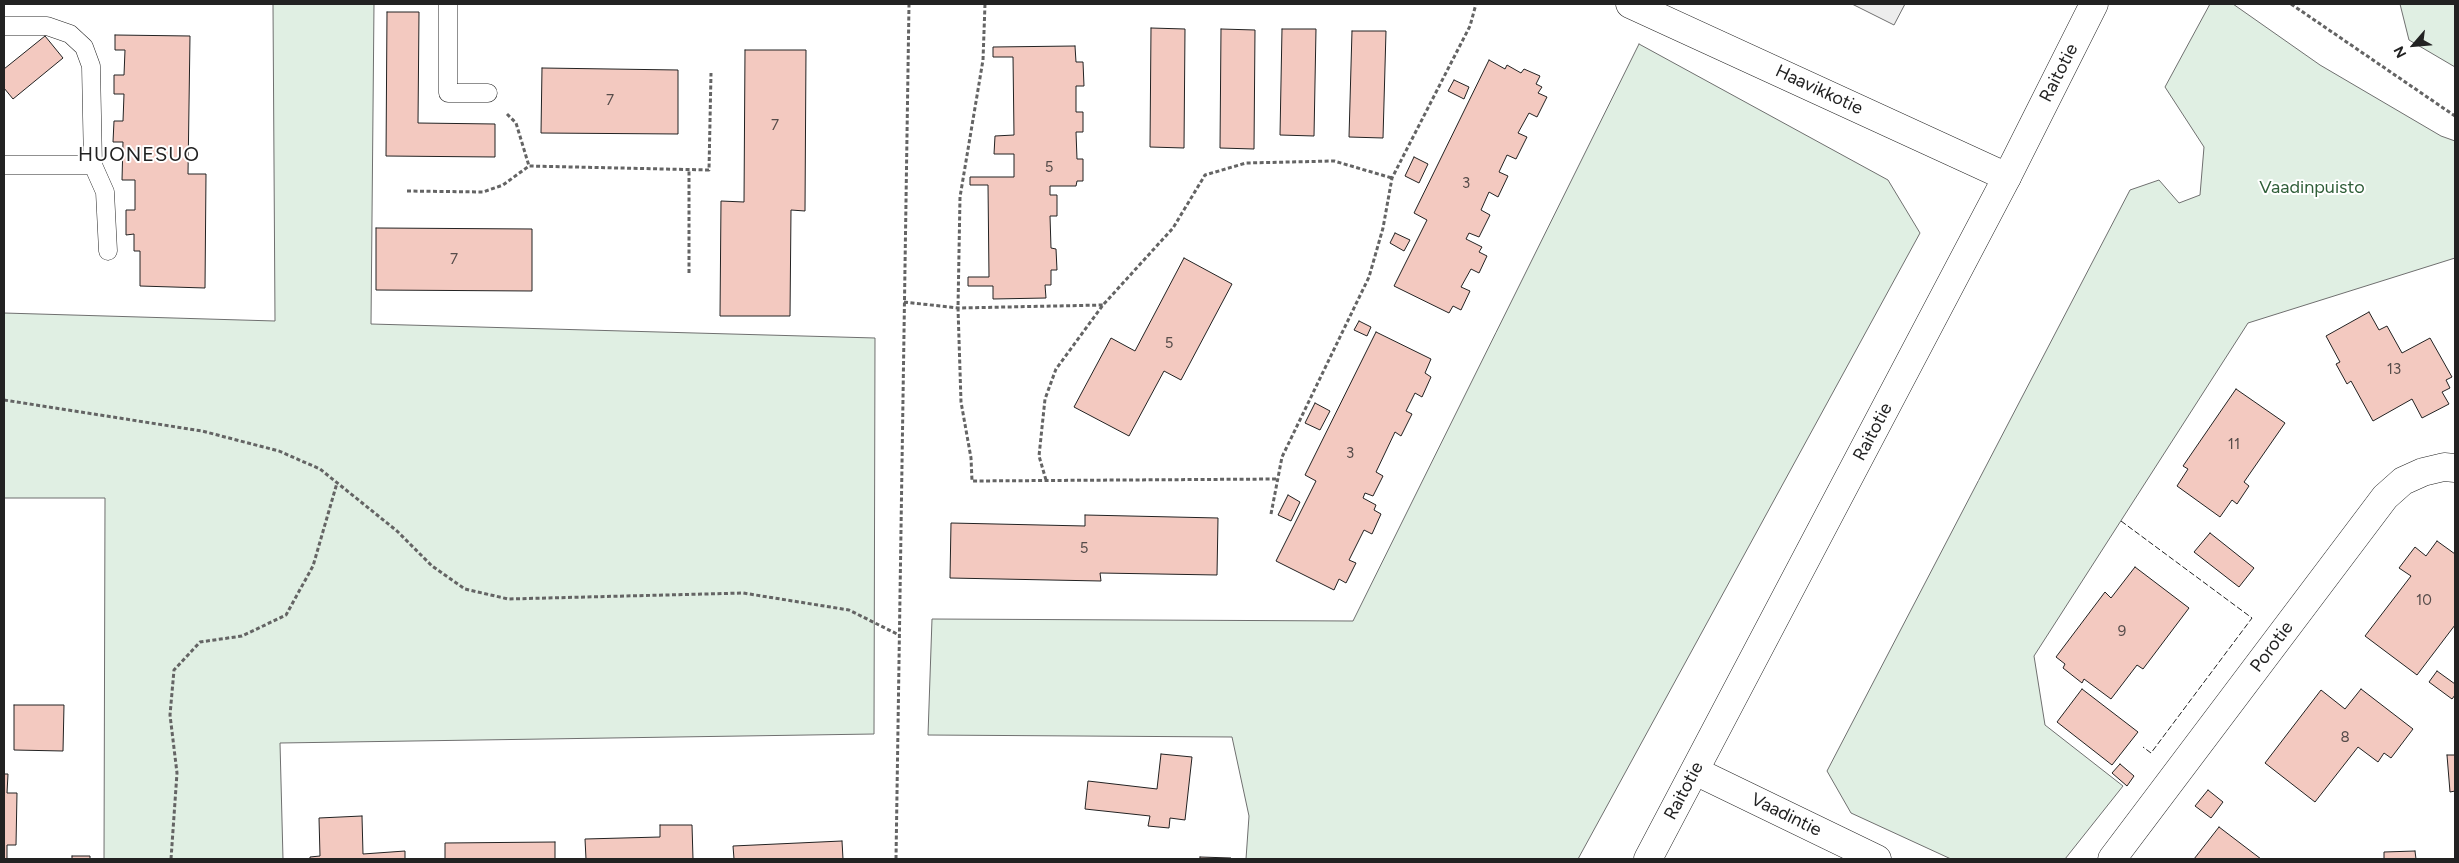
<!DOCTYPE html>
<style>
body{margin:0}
#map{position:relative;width:2459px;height:863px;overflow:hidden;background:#fff;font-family:Figtree,sans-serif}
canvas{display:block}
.frame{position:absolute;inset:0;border:5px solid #222;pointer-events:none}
.north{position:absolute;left:2389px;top:20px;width:50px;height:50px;-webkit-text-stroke:4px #fff;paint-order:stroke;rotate:243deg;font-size:14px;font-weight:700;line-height:20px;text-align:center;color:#222}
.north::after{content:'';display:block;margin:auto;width:18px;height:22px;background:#222;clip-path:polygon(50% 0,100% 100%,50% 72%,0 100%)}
</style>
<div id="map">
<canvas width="2459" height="863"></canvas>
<div class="frame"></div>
<div class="north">N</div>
</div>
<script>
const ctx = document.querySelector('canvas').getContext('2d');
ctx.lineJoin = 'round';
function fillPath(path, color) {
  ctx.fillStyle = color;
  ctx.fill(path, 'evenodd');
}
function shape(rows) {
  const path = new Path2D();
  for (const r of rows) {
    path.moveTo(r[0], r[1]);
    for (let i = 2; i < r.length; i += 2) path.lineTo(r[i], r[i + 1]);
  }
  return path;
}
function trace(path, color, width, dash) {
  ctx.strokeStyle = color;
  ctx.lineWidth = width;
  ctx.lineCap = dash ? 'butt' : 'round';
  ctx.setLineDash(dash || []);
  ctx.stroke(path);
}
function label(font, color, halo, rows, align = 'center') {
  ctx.font = font + ' Figtree,sans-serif';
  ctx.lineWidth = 4;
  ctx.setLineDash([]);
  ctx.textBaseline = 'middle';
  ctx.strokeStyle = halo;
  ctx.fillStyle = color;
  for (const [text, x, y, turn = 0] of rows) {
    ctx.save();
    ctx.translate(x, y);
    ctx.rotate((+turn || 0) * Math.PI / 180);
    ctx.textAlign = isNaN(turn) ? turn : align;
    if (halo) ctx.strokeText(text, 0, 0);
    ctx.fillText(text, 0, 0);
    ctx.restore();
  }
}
const green = shape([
 [273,4,374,4,371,324,875,338,874,734,280,743,283,859,104,859,105,498,4,498,4,313,275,321,273,4],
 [2210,4,2233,4,2320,65,2441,136,2455,141,2455,258,2248,323,2034,656,2045,725,2123,786,2065,859,1951,859,1851,813,1827,771,2130,190,2159,180,2179,203,2200,195,2204,147,2165,87,2210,4],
 [2400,4,2455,4,2455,67,2409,40,2400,4],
 [1639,44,1888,180,1920,233,1578,859,1246,859,1249,816,1232,737,928,735,932,619,1353,621,1639,44]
]);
fillPath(green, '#e0efe3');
trace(green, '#6f6f6f', 1);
const parking = shape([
 [1852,4,1905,4,1894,25,1852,4]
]);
fillPath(parking, '#ededed');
trace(parking, '#6f6f6f', 1);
const building = shape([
 [387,12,419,12,418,123,495,124,495,157,386,156,387,12],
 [1151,28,1185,29,1184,148,1150,147,1151,28],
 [1221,29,1255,30,1254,149,1220,148,1221,29],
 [1282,29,1316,29,1314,136,1280,135,1282,29],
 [1352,31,1386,31,1383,138,1349,137,1352,31],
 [115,35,190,36,188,174,206,174,205,288,140,286,140,251,134,251,134,234,126,235,126,210,135,210,135,180,122,180,123,142,113,142,114,121,123,121,124,94,114,94,114,75,124,75,125,50,115,50,115,35],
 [45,36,63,58,13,99,4,88,4,69,45,36],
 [1075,46,1076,62,1083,62,1084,86,1076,86,1076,112,1083,112,1083,132,1076,132,1077,159,1083,159,1083,181,1077,181,1076,186,1050,186,1050,195,1057,195,1057,216,1050,216,1051,248,1056,249,1057,270,1051,270,1051,285,1045,285,1046,298,993,299,993,286,968,286,968,277,989,277,988,185,970,185,970,177,1014,177,1014,154,994,154,995,136,1014,135,1013,57,993,57,993,47,1075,46],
 [745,50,806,50,805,211,791,210,790,316,720,316,721,201,744,202,745,50],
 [1489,60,1505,69,1507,65,1521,73,1524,69,1540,76,1536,84,1542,87,1538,93,1547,97,1537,117,1529,113,1518,133,1527,137,1516,159,1507,155,1499,172,1508,176,1498,197,1489,192,1481,210,1490,215,1479,237,1469,233,1466,239,1482,247,1479,252,1487,256,1479,273,1471,269,1461,287,1470,291,1461,310,1453,306,1449,313,1394,286,1427,220,1414,213,1489,60],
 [542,68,678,70,678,134,541,133,542,68],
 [1454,80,1469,87,1464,99,1448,91,1454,80],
 [1414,157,1428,164,1419,183,1405,176,1414,157],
 [376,228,532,229,532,291,376,290,376,228],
 [1395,233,1410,240,1404,251,1390,243,1395,233],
 [1184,258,1232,284,1181,380,1164,371,1129,436,1074,407,1111,338,1135,351,1184,258],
 [2369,312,2379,330,2387,326,2402,353,2430,338,2452,377,2446,380,2450,388,2442,392,2449,404,2422,418,2412,399,2373,421,2351,381,2347,384,2336,364,2340,362,2326,336,2369,312],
 [1359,321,1371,327,1367,336,1354,330,1359,321],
 [1376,332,1431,359,1425,373,1431,377,1422,397,1415,393,1406,411,1412,414,1401,436,1395,432,1376,472,1383,476,1373,496,1365,493,1363,498,1376,505,1374,510,1381,514,1372,534,1364,530,1349,560,1356,563,1346,583,1339,579,1334,590,1276,561,1316,481,1305,475,1376,332],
 [2236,389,2285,423,2244,482,2249,486,2237,504,2232,500,2220,517,2177,486,2188,469,2183,466,2236,389],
 [1315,403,1330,411,1320,430,1305,423,1315,403],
 [1288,495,1300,502,1291,521,1278,515,1288,495],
 [1085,515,1218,518,1217,575,1100,573,1101,581,950,578,951,523,1085,526,1085,515],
 [2210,533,2254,568,2239,587,2194,552,2210,533],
 [2437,541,2455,554,2455,625,2417,675,2365,636,2411,576,2399,568,2415,547,2426,556,2437,541],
 [2135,567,2189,608,2143,669,2137,665,2111,699,2084,679,2082,683,2063,668,2065,664,2056,657,2105,592,2111,598,2135,567],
 [2437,671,2455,684,2455,695,2452,699,2429,682,2437,671],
 [2082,689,2138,732,2112,765,2057,722,2082,689],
 [2361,689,2413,729,2391,758,2384,753,2378,762,2358,747,2315,802,2265,763,2321,690,2345,709,2361,689],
 [14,705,64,705,63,751,14,750,14,705],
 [1161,754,1192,757,1185,820,1170,818,1169,828,1148,826,1150,816,1085,809,1088,781,1157,789,1161,754],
 [2447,755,2455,755,2455,791,2450,792,2447,755],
 [2120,764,2134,776,2127,786,2112,773,2120,764],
 [4,774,8,774,7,793,17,793,16,845,7,845,7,859,4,859,4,774],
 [2208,790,2223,802,2211,818,2195,806,2208,790],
 [362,816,363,854,405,851,405,859,310,859,310,857,320,856,319,818,362,816],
 [660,825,692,825,693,859,586,859,585,839,660,837,660,825],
 [2219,827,2261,859,2194,859,2219,827],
 [842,841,843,859,734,859,733,846,842,841],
 [555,842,555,859,445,859,445,843,555,842],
 [2415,851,2416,859,2384,859,2384,852,2415,851],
 [72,856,90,856,90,859,72,859,72,856],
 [1200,857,1231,858,1231,859,1200,859,1200,857]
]);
fillPath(building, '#f3c9c0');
trace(building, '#222', 1);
const service = shape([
 [448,4,448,93,488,93],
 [4,26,47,26,70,34,84,47,91,66,93,165,105,192,108,251],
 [4,165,93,165]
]);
const minor = shape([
 [1630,4,2007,177],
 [1695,771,1877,859],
 [2112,859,2385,497,2403,481,2423,472,2444,467,2455,468]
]);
const primary = shape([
 [1648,859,2007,177,2094,4]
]);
trace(service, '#222', 19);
trace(minor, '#222', 29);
trace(primary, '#222', 29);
trace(shape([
 [985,4,983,60,960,197,958,308,961,402,971,458,972,481,1277,479],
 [2291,4,2455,116],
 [507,114,516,123,529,166],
 [407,191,483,192,503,185,529,166,709,170,711,73],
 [689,273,689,169],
 [904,302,958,308,1103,305],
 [4,400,202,431,279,451,320,469,397,531,432,566,465,589,508,599,743,593,849,610,899,635],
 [1046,480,1039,456,1045,399,1056,369,1103,305,1173,228,1205,175,1246,163,1334,161,1392,178],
 [1271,514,1282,457,1369,277,1383,228,1392,178,1470,26,1476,4],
 [171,859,177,773,170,715,174,670,200,642,242,636,286,615,313,566,337,483],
 [896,859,909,4]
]), '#646464', 3, [4, 2.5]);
trace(service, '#fff', 18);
trace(minor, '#fff', 28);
trace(primary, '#fff', 28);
trace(shape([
 [2121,521,2252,618,2151,753,2143,747]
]), '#222', 1, [6, 2.5]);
label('15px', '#564c4a', null, [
 ["7",610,101],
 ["7",775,126],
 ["5",1049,168],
 ["3",1466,184],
 ["7",454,260],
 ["5",1169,344],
 ["13",2394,370],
 ["11",2234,445],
 ["3",1350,454],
 ["5",1084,549],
 ["10",2424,601],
 ["9",2122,632],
 ["8",2345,738]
]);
label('18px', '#222', '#fff', [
 ["Raitotie",2059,73,-63],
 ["Haavikkotie",1819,90,25],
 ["Raitotie",1873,432,-62],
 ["Porotie",2272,647,-53],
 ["Raitotie",1684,791,-62],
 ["Vaadintie",1786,815,26]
]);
label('18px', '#2f5e38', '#fff', [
 ["Vaadinpuisto",2312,188]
]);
ctx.letterSpacing = '1px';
label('20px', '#222', '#fff', [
 ["HUONESUO",139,155]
]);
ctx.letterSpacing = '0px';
</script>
